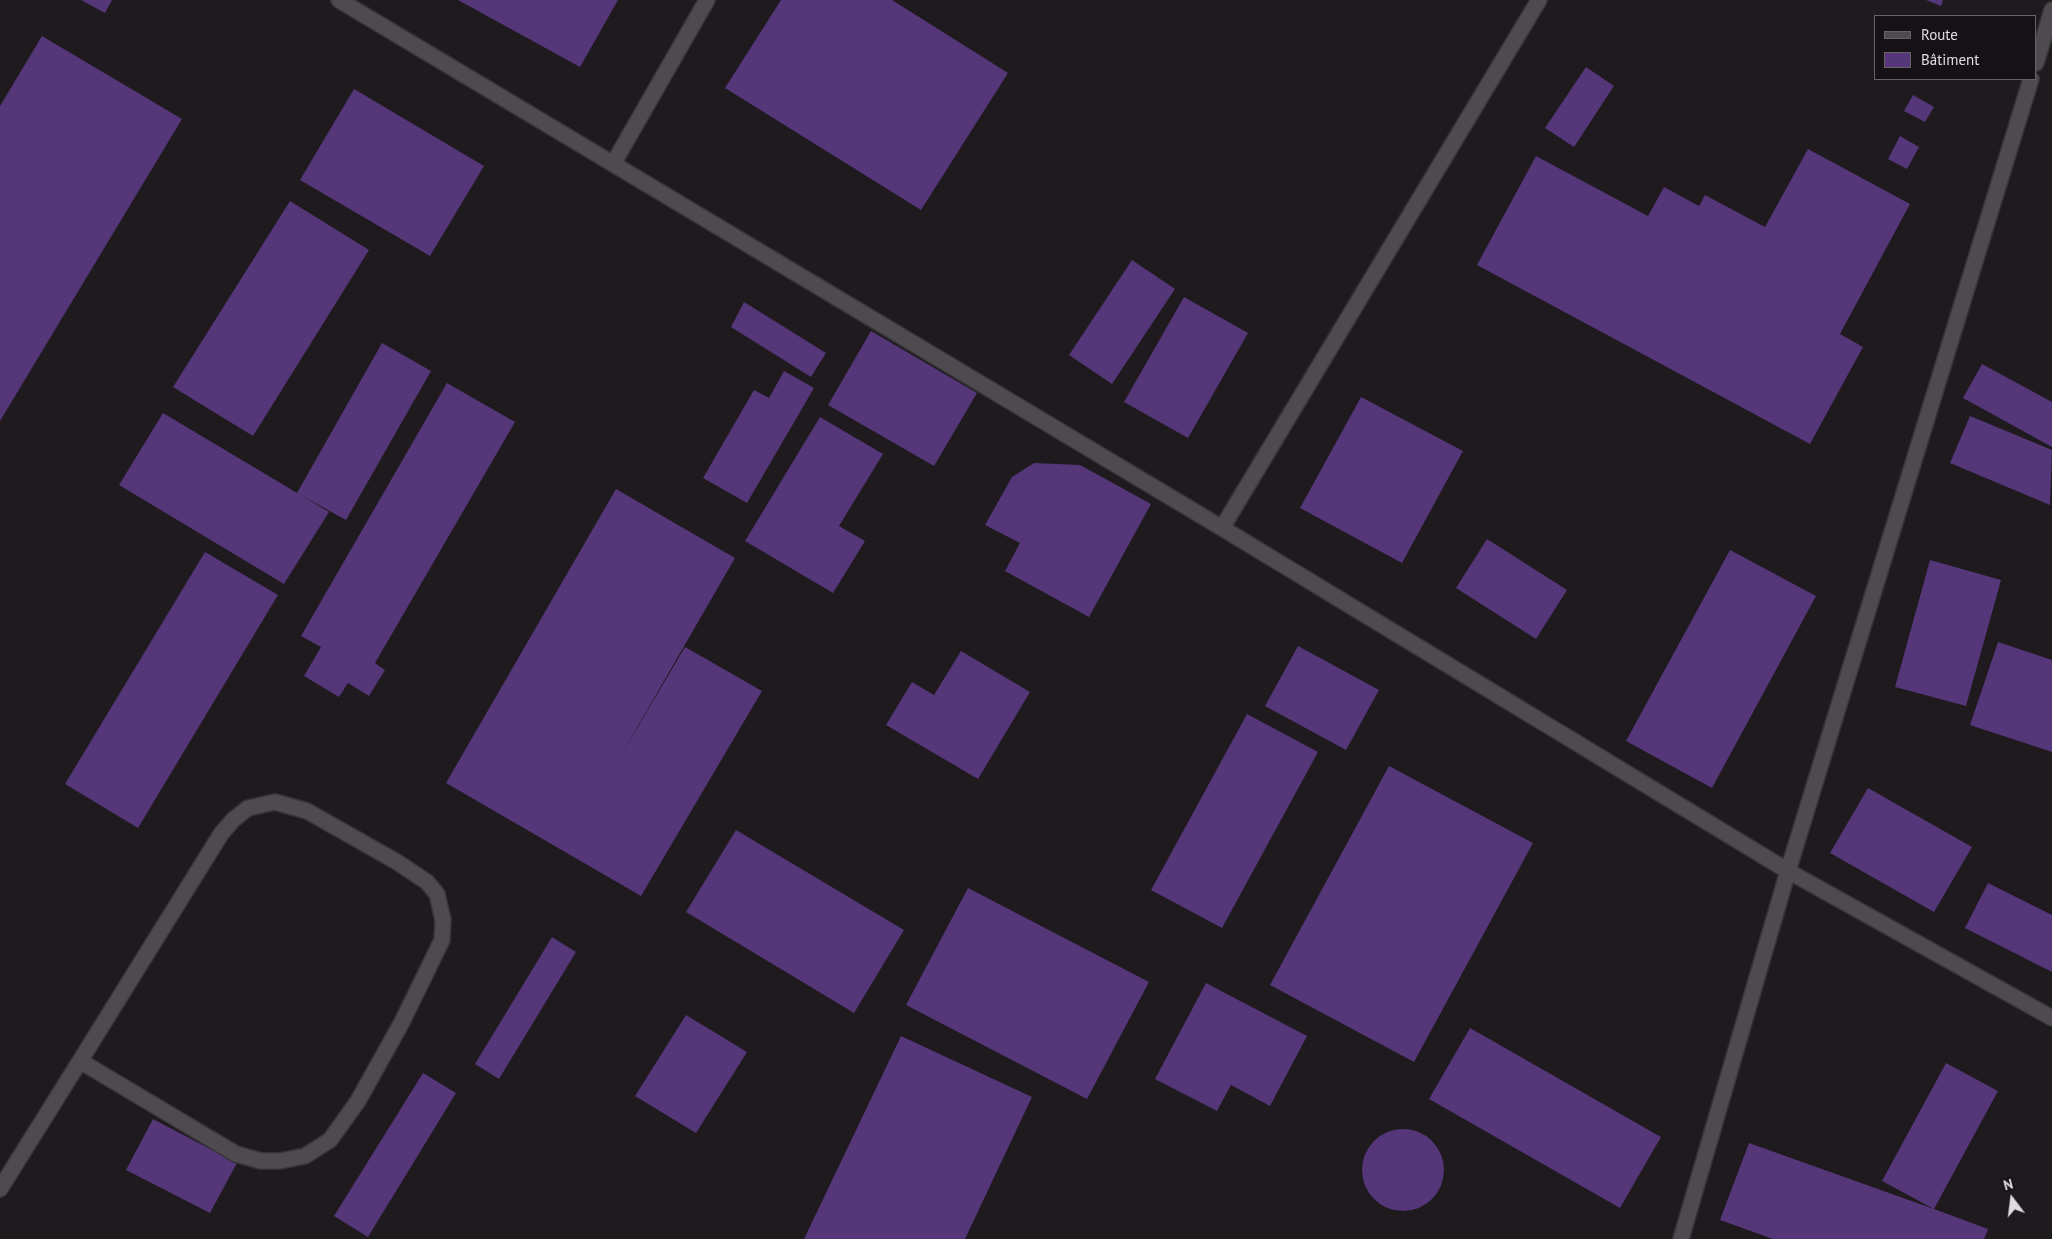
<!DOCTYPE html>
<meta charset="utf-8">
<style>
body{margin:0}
#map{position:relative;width:2052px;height:1239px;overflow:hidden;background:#1e1a1e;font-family:"PT Sans",sans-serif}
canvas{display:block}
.legend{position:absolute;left:1874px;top:15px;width:162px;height:65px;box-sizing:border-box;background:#151115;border:1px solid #666366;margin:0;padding:6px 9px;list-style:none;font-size:15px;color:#e0dde0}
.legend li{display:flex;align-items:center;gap:10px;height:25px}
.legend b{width:25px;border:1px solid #666366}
.north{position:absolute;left:1987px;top:1174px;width:50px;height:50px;-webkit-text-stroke:4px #151115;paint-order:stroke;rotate:345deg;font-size:14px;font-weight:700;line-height:20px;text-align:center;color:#e0dde0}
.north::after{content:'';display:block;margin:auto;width:18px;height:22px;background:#e0dde0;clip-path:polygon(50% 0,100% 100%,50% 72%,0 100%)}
</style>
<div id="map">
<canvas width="2052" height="1239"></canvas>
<ul class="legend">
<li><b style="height:6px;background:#4f4a4f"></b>Route</li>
<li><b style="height:14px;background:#543679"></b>Bâtiment</li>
</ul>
<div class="north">N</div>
</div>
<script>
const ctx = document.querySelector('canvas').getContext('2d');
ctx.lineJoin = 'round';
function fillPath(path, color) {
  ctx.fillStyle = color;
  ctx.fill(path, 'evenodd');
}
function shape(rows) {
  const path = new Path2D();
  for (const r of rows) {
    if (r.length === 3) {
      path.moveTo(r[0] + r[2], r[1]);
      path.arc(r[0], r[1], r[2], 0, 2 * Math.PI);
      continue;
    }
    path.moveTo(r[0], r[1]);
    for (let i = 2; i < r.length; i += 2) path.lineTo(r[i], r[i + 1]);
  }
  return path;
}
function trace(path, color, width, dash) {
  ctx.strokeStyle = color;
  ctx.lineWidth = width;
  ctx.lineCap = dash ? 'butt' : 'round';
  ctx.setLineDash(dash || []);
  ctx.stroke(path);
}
fillPath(shape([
 [81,0,112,0,105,13],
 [458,0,618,0,580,67],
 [781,0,892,0,1008,73,921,210,725,88],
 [1926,0,1943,0,1941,6],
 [42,36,182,119,0,421,0,106],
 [1586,67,1614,86,1574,147,1545,128],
 [354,89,484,166,430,256,300,180],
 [1913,95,1934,107,1925,122,1904,111],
 [1900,136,1919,147,1907,169,1888,159],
 [1808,149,1910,204,1840,334,1863,347,1810,444,1477,265,1536,156,1648,216,1664,187,1699,206,1705,195,1765,227],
 [290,201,369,250,253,436,173,387],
 [1132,260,1175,289,1112,384,1069,355],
 [1184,297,1248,333,1188,438,1124,402],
 [744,302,826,353,811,377,731,327],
 [871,331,977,393,934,466,828,405],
 [382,343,431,371,346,520,297,493],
 [1982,364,2052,402,2052,447,1963,398],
 [784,371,814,388,747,503,703,478,754,390,769,398],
 [447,383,515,422,375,663,385,670,369,696,348,683,339,697,304,676,321,647,301,636],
 [1361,397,1463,451,1402,563,1300,508],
 [163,413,329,512,284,584,119,485],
 [1970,416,2052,450,2050,505,1950,463],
 [820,417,883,454,839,526,865,541,833,593,745,541],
 [1034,463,1080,465,1151,504,1089,617,1005,571,1020,543,985,525,1012,477],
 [616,489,735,558,616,764,685,647,762,691,641,896,446,783],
 [1487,539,1567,590,1536,639,1456,588],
 [1730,550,1816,596,1712,788,1626,741],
 [205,552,278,595,138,828,65,784],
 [1930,560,2001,580,1966,706,1895,687],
 [1998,642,2052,660,2052,752,1970,725],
 [1298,646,1379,690,1346,750,1265,706],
 [961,651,1030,692,978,779,886,725,912,682,934,695],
 [1247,714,1318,752,1222,928,1151,890],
 [1389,766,1533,843,1414,1062,1270,985],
 [1868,788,1972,847,1934,912,1830,853],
 [736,830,904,930,854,1013,686,912],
 [1988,883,2052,915,2052,972,1965,928],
 [968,888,1149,982,1087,1099,906,1005],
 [552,937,576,952,499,1079,475,1064],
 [1206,983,1307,1036,1270,1106,1231,1085,1217,1111,1155,1079],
 [686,1015,747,1052,696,1133,635,1096],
 [1470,1028,1661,1137,1620,1208,1429,1099],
 [901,1036,1032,1097,965,1239,804,1239],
 [1946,1063,1998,1091,1934,1209,1988,1229,1984,1239,1773,1239,1720,1220,1749,1143,1934,1209,1882,1181],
 [423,1073,456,1093,368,1237,334,1216],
 [153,1119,237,1163,210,1213,126,1170],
 [1403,1170,41]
]), '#543679');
const minor = shape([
 [339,0,1222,528,1788,871,2052,1018],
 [2036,63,2052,10],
 [613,164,707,0],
 [1222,528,1539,0],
 [0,1189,80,1061,221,834,233,820,248,808,275,802,307,811,397,862,427,882,437,894,443,920,442,940,402,1022,358,1101,330,1140,305,1156,280,1161,261,1161,236,1154,80,1061],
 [1681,1239,1788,871,2031,79]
]);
trace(minor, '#383538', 18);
trace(minor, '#4f4a4f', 15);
</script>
